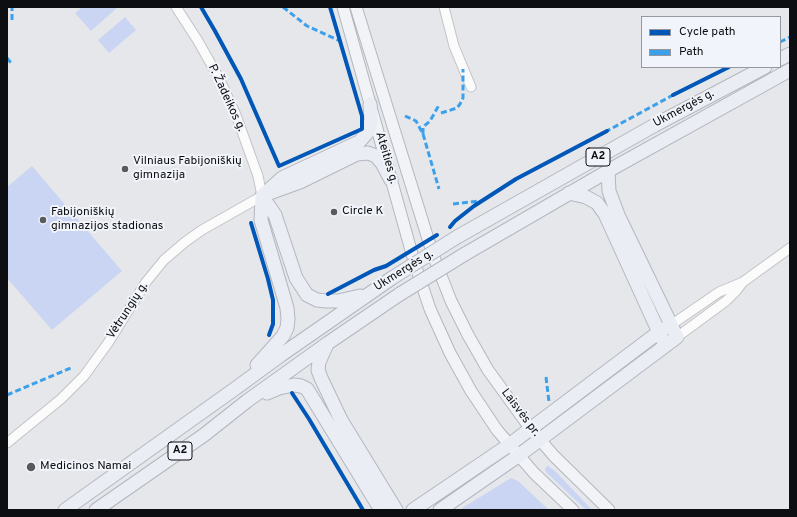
<!DOCTYPE html>
<meta charset="utf-8">
<style>
body{margin:0}
#map{position:relative;width:797px;height:517px;overflow:hidden;background:#e6e7eb;font-family:Overpass,sans-serif}
canvas{display:block}
.frame{position:absolute;inset:0;border:8px solid #0d0e11;pointer-events:none}
.legend{position:absolute;left:641px;top:16px;width:140px;height:52px;box-sizing:border-box;background:#f1f4fa;border:1px solid #96989d;margin:0;padding:5px 7px;list-style:none;font-size:12px;color:#0d0e11}
.legend li{display:flex;align-items:center;gap:8px;height:20px}
.legend b{width:20px;border:1px solid #96989d}
</style>
<div id="map">
<canvas width="797" height="517"></canvas>
<div class="frame"></div>
<ul class="legend">
<li><b style="height:5px;background:#0057b8"></b>Cycle path</li>
<li><b style="height:5px;background:#3ca1ea"></b>Path</li>
</ul>
</div>
<script>
const ctx = document.querySelector('canvas').getContext('2d');
ctx.lineJoin = 'round';
function fillPath(path, color) {
  ctx.fillStyle = color;
  ctx.fill(path, 'evenodd');
}
function shape(rows) {
  const path = new Path2D();
  for (const r of rows) {
    path.moveTo(r[0], r[1]);
    for (let i = 2; i < r.length; i += 2) path.lineTo(r[i], r[i + 1]);
  }
  return path;
}
function trace(path, color, width, dash) {
  ctx.strokeStyle = color;
  ctx.lineWidth = width;
  ctx.lineCap = dash ? 'butt' : 'round';
  ctx.setLineDash(dash || []);
  ctx.stroke(path);
}
function label(font, color, halo, rows, align = 'center') {
  ctx.font = font + ' Overpass,sans-serif';
  ctx.lineWidth = 4;
  ctx.setLineDash([]);
  ctx.textBaseline = 'middle';
  ctx.strokeStyle = halo;
  ctx.fillStyle = color;
  for (const [text, x, y, turn = 0] of rows) {
    ctx.save();
    ctx.translate(x, y);
    ctx.rotate((+turn || 0) * Math.PI / 180);
    ctx.textAlign = isNaN(turn) ? turn : align;
    if (halo) ctx.strokeText(text, 0, 0);
    ctx.fillText(text, 0, 0);
    ctx.restore();
  }
}
fillPath(shape([
 [82,7,118,7,91,31,75,13],
 [125,17,136,30,109,53,98,40],
 [32,166,122,271,52,330,7,278,7,187],
 [548,466,555,471,592,510,587,510,583,507,547,473,545,470,546,467],
 [511,478,518,481,549,510,459,510]
]), '#c9d5f2');
const minor = shape([
 [444,7,454,46,471,87],
 [671,325,719,292,743,282,790,248],
 [677,337,726,301,736,291,743,282],
 [7,443,61,399,84,376,108,343,146,282,164,260,185,242,202,230,262,196,258,176,236,115,220,80,198,41,176,7]
]);
const major = shape([
 [343,7,414,261,430,309,450,353,471,391,497,430,534,473,573,510],
 [356,7,433,255,451,301,468,335,488,370,530,428,554,456,609,510]
]);
const highway = shape([
 [780,59,790,54],
 [569,193,586,197,597,203,605,214,662,339],
 [267,194,300,182,357,154,368,153,376,156,382,163,391,180],
 [262,196,275,215,296,278,307,295,317,300,326,301,338,301,360,296],
 [457,237,655,125,765,67],
 [465,254,615,167,790,70],
 [327,344,319,362,318,370,321,378,341,420,396,510],
 [257,365,283,336,287,328,288,319,287,308,261,220,262,196,282,178,359,142,368,132,371,120,370,104],
 [267,393,279,388,294,385,301,386,307,389,381,510],
 [65,510,236,388,281,355,392,278],
 [96,510,204,435,247,401,328,343,400,294],
 [413,510,509,445,659,332,671,325],
 [440,510,518,456,677,337,618,215,609,191,608,171]
]);
trace(minor, '#c2c3c6', 11);
trace(major, '#b3b7bf', 13);
trace(highway, '#b3b7bf', 15);
trace(minor, '#fbfbfc', 9);
trace(major, '#f1f3f7', 11);
trace(highway, '#eaedf4', 13);
const highwayBridge = shape([
 [392,278,457,237],
 [400,294,465,254]
]);
trace(highwayBridge, '#b3b7bf', 15, []);
trace(highwayBridge, '#eaedf4', 13);
trace(shape([
 [283,7,307,26,340,41],
 [12,20,12,7],
 [780,42,790,37],
 [7,58,11,63],
 [441,113,457,108,460,104,463,98,463,69],
 [405,116,416,121,423,134,439,189],
 [605,132,675,94],
 [423,134,423,127,430,121,439,105],
 [453,204,479,201],
 [546,377,549,402],
 [7,395,73,367]
]), '#3ca1ea', 3, [6, 3]);
trace(shape([
 [201,7,215,31,241,79,279,166,362,129,362,116,330,7],
 [673,95,729,67],
 [251,223,268,279,273,300,273,324,269,335],
 [450,227,455,221,474,206,516,179,607,131],
 [328,294,374,270,386,266,437,235],
 [292,393,309,419,363,510]
]), '#0057b8', 4);
for (const [x, y, r, color] of [
 [125,169,4,"#595a5d"],
 [334,212,4,"#595a5d"],
 [43,220,4,"#595a5d"],
 [31,467,5,"#595a5d"]
]) {
  const dot = new Path2D();
  dot.arc(x, y, r, 0, 2 * Math.PI);
  ctx.fillStyle = color;
  ctx.fill(dot);
  trace(dot, '#f1f4fa', 1.5);
}
for (const [x, y, w] of [
 [598,157,24],
 [180,451,24]
]) {
  const box = new Path2D();
  box.roundRect(x - w / 2, y - 9, w, 18, 3);
  ctx.fillStyle = '#f1f4fa';
  ctx.fill(box);
  trace(box, '#0d0e11', 1);
}
label('bold 11px', '#0d0e11', null, [
 ["A2",598,157],
 ["A2",180,451]
]);
label('12px', '#0d0e11', '#f1f4fa', [
 ["P. Žadeikos g.",226,98,65],
 ["Ukmergės g.",684,109,-28],
 ["Ateities g.",386,158,74],
 ["Ukmergės g.",404,271,-32],
 ["Vėtrungių g.",128,311,-57],
 ["Laisvės pr.",520,413,53]
]);
label('12px', '#0d0e11', '#f1f4fa', [
 ["Vilniaus Fabijoniškių",133,162],
 ["gimnazija",133,176],
 ["Circle K",342,212],
 ["Fabijoniškių",51,213],
 ["gimnazijos stadionas",51,227],
 ["Medicinos Namai",40,467]
], 'left');
</script>
